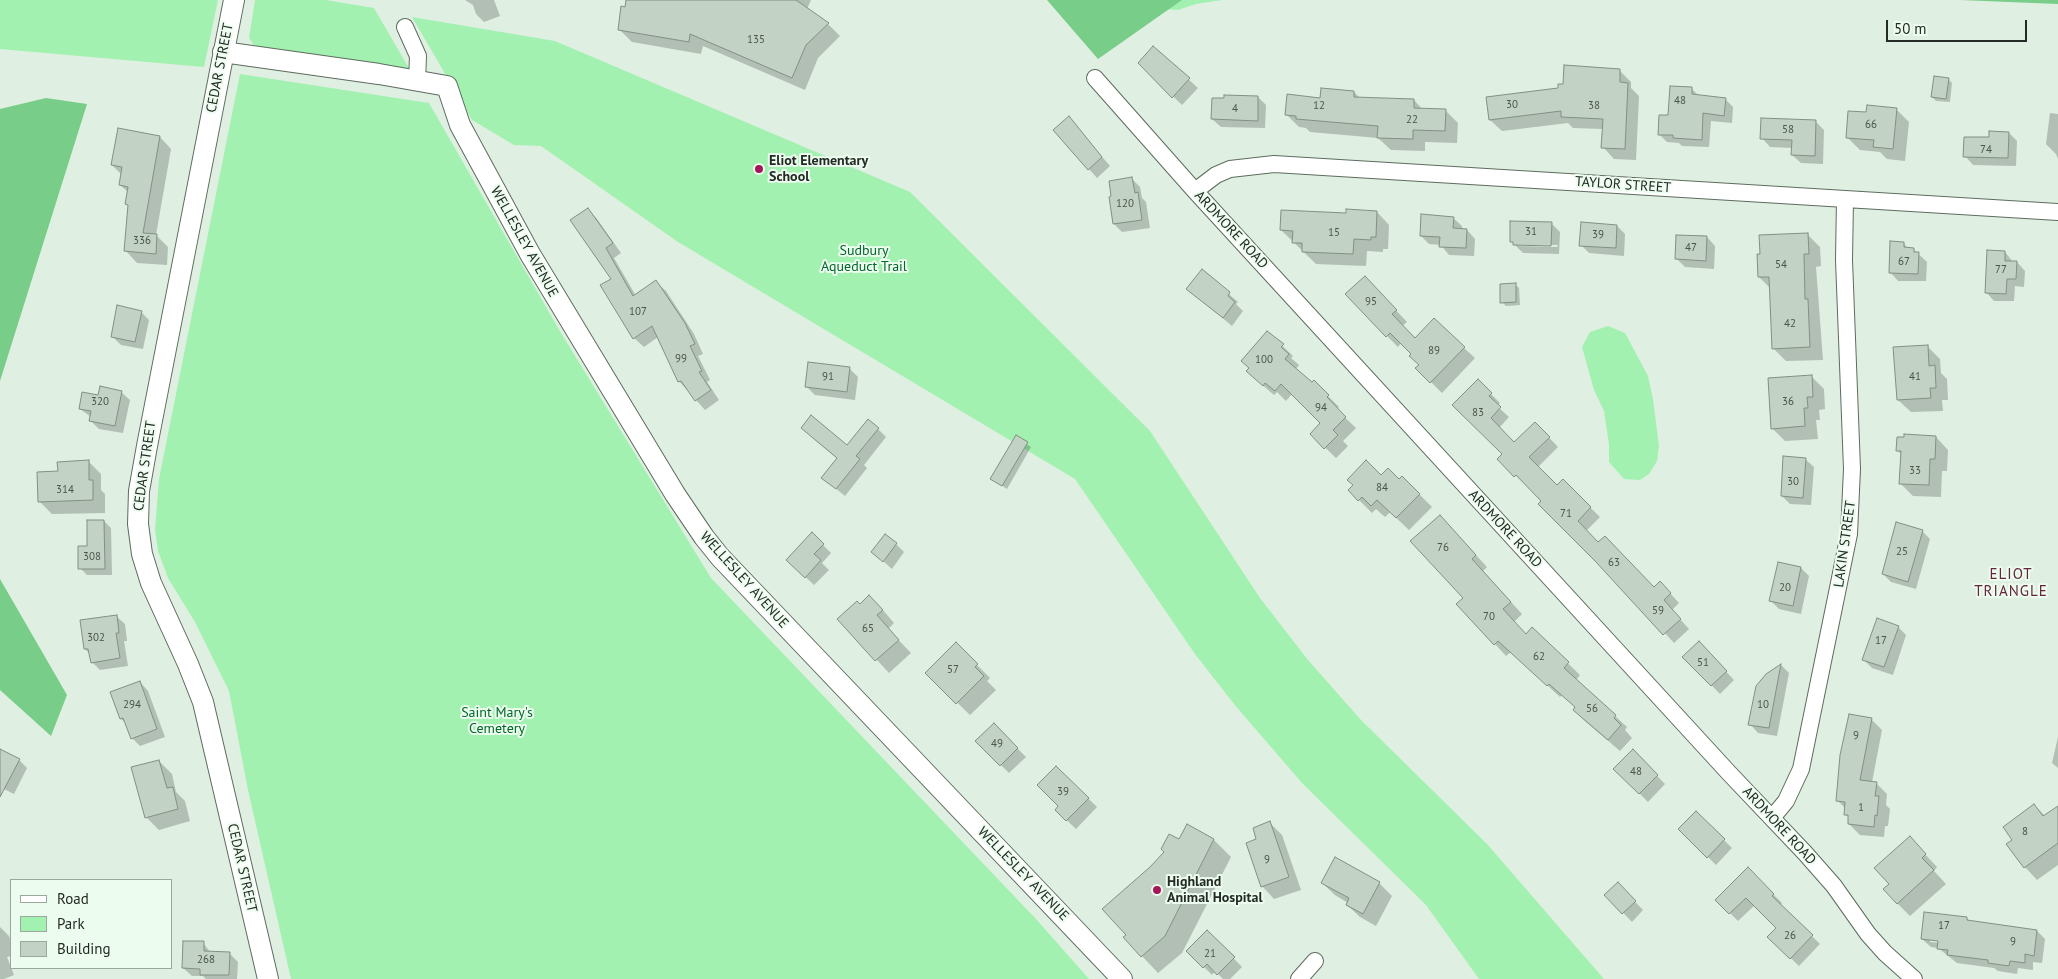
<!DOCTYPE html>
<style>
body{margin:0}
#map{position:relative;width:2058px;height:979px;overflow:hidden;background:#dfefe1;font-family:"PT Sans",sans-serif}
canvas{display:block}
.legend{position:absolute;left:10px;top:879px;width:162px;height:90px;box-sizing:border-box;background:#ecfcee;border:1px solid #9ca89e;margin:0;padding:6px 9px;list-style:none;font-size:15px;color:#242a25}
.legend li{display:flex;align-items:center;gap:10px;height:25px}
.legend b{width:25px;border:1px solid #9ca89e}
.scale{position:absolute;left:1886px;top:20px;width:141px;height:22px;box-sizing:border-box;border:2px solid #242a25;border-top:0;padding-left:6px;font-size:15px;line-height:18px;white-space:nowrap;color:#242a25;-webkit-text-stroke:4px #ecfcee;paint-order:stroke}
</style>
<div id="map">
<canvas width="2058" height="979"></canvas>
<ul class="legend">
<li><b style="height:6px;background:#fff"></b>Road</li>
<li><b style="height:14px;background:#a3f1b1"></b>Park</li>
<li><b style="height:14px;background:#c2d2c4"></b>Building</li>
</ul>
<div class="scale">50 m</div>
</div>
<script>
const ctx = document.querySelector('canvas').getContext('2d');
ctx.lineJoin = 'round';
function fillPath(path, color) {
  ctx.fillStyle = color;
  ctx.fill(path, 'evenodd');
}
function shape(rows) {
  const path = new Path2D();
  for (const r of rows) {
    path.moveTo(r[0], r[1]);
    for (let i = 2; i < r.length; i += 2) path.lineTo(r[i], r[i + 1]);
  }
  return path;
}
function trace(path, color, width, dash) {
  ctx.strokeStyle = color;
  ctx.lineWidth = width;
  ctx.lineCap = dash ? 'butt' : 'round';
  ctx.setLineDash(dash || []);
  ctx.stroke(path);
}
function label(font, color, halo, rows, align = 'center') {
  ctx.font = font + ' "PT Sans",sans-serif';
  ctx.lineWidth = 4;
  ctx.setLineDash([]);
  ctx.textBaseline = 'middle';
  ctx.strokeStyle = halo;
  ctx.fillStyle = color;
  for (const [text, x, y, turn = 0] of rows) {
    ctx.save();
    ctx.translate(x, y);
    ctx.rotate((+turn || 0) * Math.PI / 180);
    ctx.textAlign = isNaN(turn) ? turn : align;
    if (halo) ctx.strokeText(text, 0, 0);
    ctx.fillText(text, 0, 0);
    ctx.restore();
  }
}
fillPath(shape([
 [0,0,218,0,204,67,0,49],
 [255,0,326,0,374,8,410,70,255,47,249,38],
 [1159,0,1222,0,1196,4,1178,10,1165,9],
 [412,17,555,41,910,192,1150,431,1260,598,1308,660,1361,720,1487,844,1604,979,1479,979,1426,905,1302,783,1234,704,1195,654,1075,479,678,242,541,146,514,145,472,120],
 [240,74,429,103,561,333,711,578,1036,919,1089,979,291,979,248,790,229,691,195,622,168,578,158,551,155,530,159,479],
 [1608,326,1625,333,1648,376,1653,399,1659,446,1657,461,1649,474,1640,480,1624,479,1609,462,1609,444,1604,411,1594,390,1582,347,1590,332]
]), '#a3f1b1');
fillPath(shape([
 [1047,0,1182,0,1098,59],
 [1960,0,2058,0,2058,4],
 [46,98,87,104,0,381,0,109],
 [0,579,67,695,51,736,0,690]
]), '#78cd89');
fillPath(shape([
 [465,0,494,0,500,16,484,22,476,14,473,5],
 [627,0,811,0,807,9,828,24,840,36,818,58,805,90,703,46,701,54,632,42,620,30],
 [1153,47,1198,88,1182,105,1139,63],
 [1619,70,1631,82,1631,88,1639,96,1636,160,1614,159,1603,147,1603,129,1573,128,1568,123,1502,131,1490,120,1559,89],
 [1948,79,1952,83,1950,102,1936,101,1932,97],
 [1692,89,1699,96,1725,99,1733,107,1732,123,1711,121,1709,147,1682,146,1679,143,1667,142,1659,134,1670,117],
 [1354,92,1360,98,1414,100,1423,110,1445,110,1458,123,1457,143,1425,142,1425,151,1391,150,1378,138,1310,132,1306,128,1299,127,1286,114,1321,99],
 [1258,97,1266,105,1265,128,1221,127,1212,119],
 [1896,109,1909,122,1905,161,1887,159,1880,152,1860,150,1847,137],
 [2050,113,2058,114,2058,159,2056,154,2046,144],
 [1069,118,1110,166,1097,178,1089,169],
 [1816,122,1824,130,1823,164,1801,163,1792,155,1793,148,1770,147,1762,138],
 [2009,133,2017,141,2016,166,1973,165,1965,156,1990,139],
 [160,137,171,149,156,235,168,247,167,265,137,263,126,251,129,207,126,204,128,192,120,185,122,175,112,165],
 [1132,179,1140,187,1142,198,1146,202,1150,228,1122,232,1114,224],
 [588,209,597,219,621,253,614,258,636,296,656,282,666,291,694,334,703,354,698,356,710,380,707,382,719,400,705,410,679,381,658,337,644,347,634,338],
 [1377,212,1389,225,1388,249,1383,249,1383,252,1367,251,1366,266,1316,264,1281,230,1347,214],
 [1453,218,1462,226,1462,230,1467,230,1475,239,1474,256,1449,255,1441,245,1429,244,1421,236],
 [1551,223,1560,232,1559,254,1523,253,1511,241],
 [1518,244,1558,245,1557,247,1518,246],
 [1617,226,1625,234,1624,256,1589,253,1581,245],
 [1807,234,1820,247,1821,266,1816,267,1823,360,1786,361,1773,348,1770,288,1759,277],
 [1707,237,1715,246,1714,269,1685,267,1677,259],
 [1903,243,1909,249,1913,249,1927,262,1926,281,1898,281,1890,272],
 [2005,252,2013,262,2017,262,2025,271,2024,287,2015,286,2014,301,1994,301,1986,292],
 [1202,271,1238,302,1236,304,1243,311,1232,326,1188,289],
 [1515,284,1519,288,1520,305,1506,306,1502,302],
 [1375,288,1407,322,1402,326,1415,340,1464,348,1475,358,1442,393,1428,379,1413,354,1401,343,1398,347,1387,336],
 [141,312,149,320,143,349,121,345,112,336],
 [1268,332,1293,356,1291,358,1299,365,1295,370,1312,384,1314,382,1339,407,1336,409,1356,428,1343,441,1348,446,1336,458,1311,434,1322,423,1292,394,1286,401,1277,392,1274,395,1259,382],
 [1927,346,1940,359,1941,373,1947,379,1948,400,1942,400,1943,411,1911,412,1898,400],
 [849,368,858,377,855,400,815,395,806,386],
 [1811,376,1824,389,1825,409,1819,410,1820,420,1816,420,1818,439,1785,441,1772,428],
 [1478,381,1500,403,1497,406,1509,417,1499,428,1514,444,1535,423,1558,447,1538,467,1557,487,1563,481,1600,517,1586,531,1598,544,1654,588,1669,592,1679,603,1672,610,1689,629,1674,643,1543,501,1498,459,1504,454],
 [121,392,130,400,123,433,99,429,90,420,91,417,80,409,99,397],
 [878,429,886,437,864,465,867,468,845,496,823,478,838,459,810,436,847,447],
 [1016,437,1031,447,1007,489,992,479],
 [1936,437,1948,450,1947,471,1942,471,1941,497,1913,496,1900,483,1902,455,1897,450],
 [1805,459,1814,467,1811,505,1790,504,1782,496],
 [88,461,101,474,101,490,105,494,105,513,52,514,40,502,59,472],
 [1381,476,1399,481,1402,477,1432,507,1409,530,1390,512,1385,517,1376,509,1372,513,1349,490,1354,485],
 [104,521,111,528,112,575,87,575,80,568,89,547],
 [1451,528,1487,567,1483,571,1522,614,1514,622,1526,635,1532,629,1580,675,1576,680,1627,727,1625,730,1632,738,1620,751,1586,722,1574,710,1577,708,1562,695,1560,697,1511,652,1506,656,1495,644,1464,598],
 [1922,531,1930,539,1916,589,1891,582,1883,574],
 [812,534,831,553,822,563,829,570,814,585,788,560],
 [896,544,904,552,892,569,873,552],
 [1801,568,1809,576,1801,614,1779,609,1771,601],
 [882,609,894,623,888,629,911,653,889,673,839,619],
 [116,616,125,624,127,641,124,641,128,666,100,670,92,662,90,654,85,649],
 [1898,627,1906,635,1893,675,1872,668,1864,660],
 [1699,643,1734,680,1720,694,1684,657],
 [956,644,990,678,987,681,996,690,970,715,927,673],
 [1781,665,1789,673,1777,736,1758,733,1750,724,1767,675],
 [140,682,148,691,165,737,140,746,132,738,127,724,121,719],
 [1871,719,1882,730,1872,782,1876,783,1887,794,1886,805,1890,809,1888,826,1885,826,1884,837,1860,835,1849,824,1849,818,1845,814,1846,809,1838,801],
 [994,725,1026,757,1009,773,977,741],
 [2058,737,2058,768,2052,763],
 [0,751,19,760,27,768,14,794,0,787],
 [1633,751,1665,784,1648,802,1615,769],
 [159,761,172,774,176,792,185,801,190,821,159,830,146,817],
 [1056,767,1097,807,1076,829,1056,810,1060,806],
 [2034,805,2045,816,2058,807,2058,865,2037,880,2025,867,2014,840],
 [1696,813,1732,848,1716,865,1680,829],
 [1270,823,1282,835,1301,890,1274,899,1262,886,1258,840],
 [1188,826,1214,840,1231,857,1182,953,1158,973,1142,956,1127,935],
 [1922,851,1937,867,1934,871,1946,884,1910,916,1897,903],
 [1748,869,1782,903,1780,905,1820,944,1799,966,1769,937,1778,928,1755,905,1738,921,1717,900],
 [1322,883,1379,883,1392,896,1376,926,1360,917,1347,905,1348,903,1335,895],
 [1618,884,1643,910,1632,922,1606,895],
 [1966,918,1970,922,2037,931,2045,939,2042,963,2033,962,2033,970,2018,968,2017,974,1998,971,1994,968,1957,963,1938,948,1931,947,1922,939],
 [1930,939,1944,941,1944,943,1930,942],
 [0,927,9,936,11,942,11,956,7,957,14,975,4,979,0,979],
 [1207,931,1242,967,1230,979,1223,979,1215,971,1212,975,1188,951],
 [203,943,211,953,229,953,238,962,237,979,206,979,203,976,192,976,183,968]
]), '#0003');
const building = shape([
 [626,0,796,0,829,23,806,45,792,78,690,34,689,42,618,30,621,6,625,7,626,0],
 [1153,46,1190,78,1172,98,1138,63,1153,46],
 [1564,65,1620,69,1620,82,1628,83,1625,149,1601,148,1603,119,1561,117,1561,111,1489,120,1486,97,1558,88,1558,84,1563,84,1564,65],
 [1934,76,1949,78,1946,99,1931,97,1934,76],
 [1670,86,1692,87,1692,94,1726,98,1724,116,1703,113,1702,140,1673,138,1673,135,1658,135,1659,115,1668,115,1670,86],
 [1321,88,1354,91,1354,97,1414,99,1414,108,1446,109,1445,131,1413,130,1413,139,1377,138,1378,126,1296,119,1296,116,1285,115,1287,94,1320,98,1321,88],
 [1224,95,1258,96,1258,121,1211,119,1212,98,1224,98,1224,95],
 [1867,105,1897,108,1893,149,1873,147,1874,140,1846,138,1848,111,1866,112,1867,105],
 [1069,116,1102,157,1088,170,1053,130,1069,116],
 [1761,118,1816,120,1815,156,1791,155,1792,140,1760,139,1761,118],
 [118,128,160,136,143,233,157,234,156,254,124,251,128,205,125,204,128,187,119,185,122,167,111,165,118,128],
 [1989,131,2009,132,2008,158,1963,157,1964,137,1989,137,1989,131],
 [1132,177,1135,193,1138,192,1142,220,1113,224,1109,197,1111,196,1109,181,1132,177],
 [588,208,613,243,606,248,633,296,656,280,685,323,695,344,690,346,702,371,699,372,711,390,695,401,681,381,678,382,652,326,633,339,600,285,611,279,570,220,588,208],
 [1346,209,1377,211,1376,237,1371,237,1371,240,1354,239,1353,254,1302,252,1302,243,1292,243,1293,231,1280,230,1281,210,1346,213,1346,209],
 [1421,214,1454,217,1453,228,1467,229,1466,248,1439,247,1440,237,1420,236,1421,214],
 [1510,221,1552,222,1551,246,1513,245,1513,242,1510,242,1510,221],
 [1581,222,1617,225,1616,248,1579,246,1581,222],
 [1808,233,1809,254,1804,254,1805,299,1808,299,1810,347,1772,349,1769,277,1758,277,1757,254,1760,254,1759,235,1808,233],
 [1676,235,1707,236,1706,261,1675,259,1676,235],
 [1890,241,1904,242,1904,247,1914,248,1914,252,1919,252,1918,274,1889,273,1890,241],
 [1987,250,2005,251,2005,261,2017,261,2016,279,2007,279,2006,294,1985,293,1987,250],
 [1202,269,1230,292,1228,296,1235,302,1223,318,1186,289,1202,269],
 [1365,276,1397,310,1392,314,1415,338,1434,318,1465,347,1430,383,1415,368,1419,365,1409,356,1411,354,1390,333,1386,337,1345,294,1365,276],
 [1516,283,1516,302,1500,303,1500,284,1516,283],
 [117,305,142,311,135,342,111,337,117,305],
 [1267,331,1284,344,1281,347,1289,354,1285,359,1312,382,1314,380,1329,395,1327,397,1346,417,1333,430,1338,435,1324,449,1310,434,1320,423,1281,384,1275,391,1265,383,1263,386,1246,371,1249,368,1241,361,1267,331],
 [1928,345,1929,366,1935,365,1936,388,1930,388,1931,398,1897,400,1893,347,1928,345],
 [808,362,850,367,847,392,805,387,808,362],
 [1812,375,1813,397,1807,397,1808,408,1804,408,1805,426,1771,429,1768,378,1812,375],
 [1478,379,1492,393,1489,396,1501,407,1491,418,1514,442,1535,422,1550,437,1529,457,1557,485,1563,479,1591,507,1578,521,1598,542,1605,536,1654,587,1660,581,1671,593,1664,600,1681,619,1663,635,1596,562,1538,504,1541,501,1516,475,1514,477,1497,459,1502,454,1452,405,1478,379],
 [100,386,122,391,115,426,89,421,91,411,79,409,82,392,98,395,100,386],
 [811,415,847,445,868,419,879,428,856,456,860,459,836,489,821,478,837,458,801,428,811,415],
 [1904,434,1936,436,1935,459,1930,459,1929,485,1899,484,1901,451,1896,451,1897,437,1904,437,1904,434],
 [1016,435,1028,442,1002,486,990,479,1016,435],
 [1783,456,1806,458,1803,498,1781,496,1783,456],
 [89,460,89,480,93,480,93,500,38,502,37,472,58,471,57,462,89,460],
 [1366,460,1381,475,1388,468,1399,479,1402,476,1420,494,1396,518,1377,500,1371,506,1362,497,1358,501,1348,490,1353,485,1347,480,1366,460],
 [1440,515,1476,555,1472,559,1511,602,1503,609,1526,634,1532,627,1569,662,1564,668,1616,715,1614,718,1621,725,1608,740,1573,710,1575,707,1549,684,1547,686,1498,641,1494,645,1456,604,1463,598,1410,541,1440,515],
 [87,520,104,520,105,569,78,569,78,546,87,546,87,520],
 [1896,522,1923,530,1908,582,1882,574,1896,522],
 [812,532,824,544,814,554,821,560,805,578,786,560,812,532],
 [885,534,897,543,883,562,871,552,885,534],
 [1778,562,1801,567,1793,606,1769,601,1778,562],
 [869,595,883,610,877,615,899,640,875,661,837,619,857,601,860,604,869,595],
 [117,615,119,633,116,633,120,658,91,663,88,649,84,649,80,620,117,615],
 [1877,618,1899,626,1884,667,1862,660,1877,618],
 [1699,641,1727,671,1711,686,1682,657,1699,641],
 [956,642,978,664,975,667,984,676,956,704,925,673,956,642],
 [1781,664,1769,728,1748,725,1756,686,1766,674,1781,664],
 [140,681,157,729,131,739,123,718,120,719,110,692,140,681],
 [1849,714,1872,718,1860,780,1877,782,1875,796,1879,796,1877,816,1875,815,1874,827,1848,824,1848,815,1844,815,1845,802,1836,801,1840,755,1849,714],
 [994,723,1018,748,1000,766,975,741,994,723],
 [0,749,20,759,0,797,0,749],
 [1633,749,1658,775,1639,794,1613,769,1633,749],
 [159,760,167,788,173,787,178,809,145,818,131,767,159,760],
 [1056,766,1089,798,1066,821,1055,810,1058,806,1037,785,1056,766],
 [2034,804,2043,816,2058,806,2058,843,2024,868,2006,844,2012,840,2003,827,2034,804],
 [1696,811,1725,839,1707,858,1678,829,1696,811],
 [1270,821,1289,877,1261,887,1246,843,1256,839,1253,828,1270,821],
 [1187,824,1214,839,1165,936,1141,957,1123,937,1126,935,1102,909,1150,867,1164,852,1161,849,1169,834,1179,839,1187,824],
 [1910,836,1926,854,1922,858,1934,870,1897,904,1883,889,1889,884,1874,868,1910,836],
 [1335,857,1380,882,1363,914,1346,905,1349,898,1321,883,1335,857],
 [1748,867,1774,894,1772,896,1813,935,1790,959,1767,937,1776,928,1746,898,1729,914,1715,900,1748,867],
 [1618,882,1636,901,1622,914,1604,895,1618,882],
 [1924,912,1967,917,1967,920,2037,930,2034,956,2025,954,2025,963,2010,961,2009,966,1988,963,1988,960,1947,955,1948,950,1937,949,1938,941,1921,939,1924,912],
 [1207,930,1235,957,1217,975,1207,964,1203,968,1186,951,1207,930],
 [183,941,204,941,204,951,230,952,229,975,200,975,200,969,182,968,183,941]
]);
fillPath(building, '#c2d2c4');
trace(building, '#819083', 1);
const minor = shape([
 [405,27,418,56,417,81],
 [1095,78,1195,191,1729,773,1805,853,1834,886,1868,934,1885,953,1914,979],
 [1195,191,1216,175,1230,169,1274,164,2058,212],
 [1772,818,1786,801,1801,769,1849,534,1852,469,1844,260,1845,199],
 [1299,979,1315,961]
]);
const tertiary = shape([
 [234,0,147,446,139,491,138,524,142,554,151,583,188,664,203,702,268,979],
 [223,52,379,74,447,86,460,125,530,254,675,494,704,537,720,557,1122,979]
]);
trace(minor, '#5e6c5f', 18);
trace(tertiary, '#5e6c5f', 22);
trace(minor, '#fff', 16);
trace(tertiary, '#fff', 20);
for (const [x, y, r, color] of [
 [759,169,5,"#a5165a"],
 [1157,890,5,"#a5165a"]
]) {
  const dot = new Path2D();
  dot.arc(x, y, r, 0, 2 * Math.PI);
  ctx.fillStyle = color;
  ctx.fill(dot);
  trace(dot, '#ecfcee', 2);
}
label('11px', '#4c544d', null, [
 ["135",756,40],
 ["48",1680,101],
 ["30",1512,105],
 ["12",1319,106],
 ["38",1594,106],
 ["4",1235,109],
 ["22",1412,120],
 ["66",1871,125],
 ["58",1788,130],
 ["74",1986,150],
 ["120",1125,204],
 ["31",1531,232],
 ["15",1334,233],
 ["39",1598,235],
 ["336",142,241],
 ["47",1691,248],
 ["67",1904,262],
 ["54",1781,265],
 ["77",2001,270],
 ["95",1371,302],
 ["107",638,312],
 ["42",1790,324],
 ["89",1434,351],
 ["99",681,359],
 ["100",1264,360],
 ["91",828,377],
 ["41",1915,377],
 ["320",100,402],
 ["36",1788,402],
 ["94",1321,408],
 ["83",1478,413],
 ["33",1915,471],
 ["30",1793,482],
 ["84",1382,488],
 ["314",65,490],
 ["71",1566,514],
 ["76",1443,548],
 ["25",1902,552],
 ["308",92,557],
 ["63",1614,563],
 ["20",1785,588],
 ["59",1658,611],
 ["70",1489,617],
 ["65",868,629],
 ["302",96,638],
 ["17",1881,641],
 ["62",1539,657],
 ["51",1703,663],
 ["57",953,670],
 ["294",132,705],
 ["10",1763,705],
 ["56",1592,709],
 ["9",1856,736],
 ["49",997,744],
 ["48",1636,772],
 ["39",1063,792],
 ["1",1861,808],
 ["8",2025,832],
 ["9",1267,860],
 ["17",1944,926],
 ["26",1790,936],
 ["9",2013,942],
 ["21",1210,954],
 ["268",206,960]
]);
label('14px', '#242a25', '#ecfcee', [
 ["CEDAR STREET",220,68,-79],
 ["TAYLOR STREET",1623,185,4],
 ["ARDMORE ROAD",1231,230,47],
 ["WELLESLEY AVENUE",524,242,61],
 ["CEDAR STREET",145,466,-82],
 ["ARDMORE ROAD",1505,529,47],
 ["LAKIN STREET",1845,544,-82],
 ["WELLESLEY AVENUE",744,580,48],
 ["ARDMORE ROAD",1779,826,47],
 ["CEDAR STREET",242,868,77],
 ["WELLESLEY AVENUE",1023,874,46]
]);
label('bold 14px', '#242a25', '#ecfcee', [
 ["Eliot Elementary",769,161],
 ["School",769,177],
 ["Highland",1167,882],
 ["Animal Hospital",1167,898]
], 'left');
label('14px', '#02672a', '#ecfcee', [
 ["Sudbury",864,251],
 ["Aqueduct Trail",864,267],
 ["Saint Mary's",497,713],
 ["Cemetery",497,729]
]);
ctx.letterSpacing = '1px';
label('15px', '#67243e', '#ecfcee', [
 ["ELIOT",2011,575],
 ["TRIANGLE",2011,592]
]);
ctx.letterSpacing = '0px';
</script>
